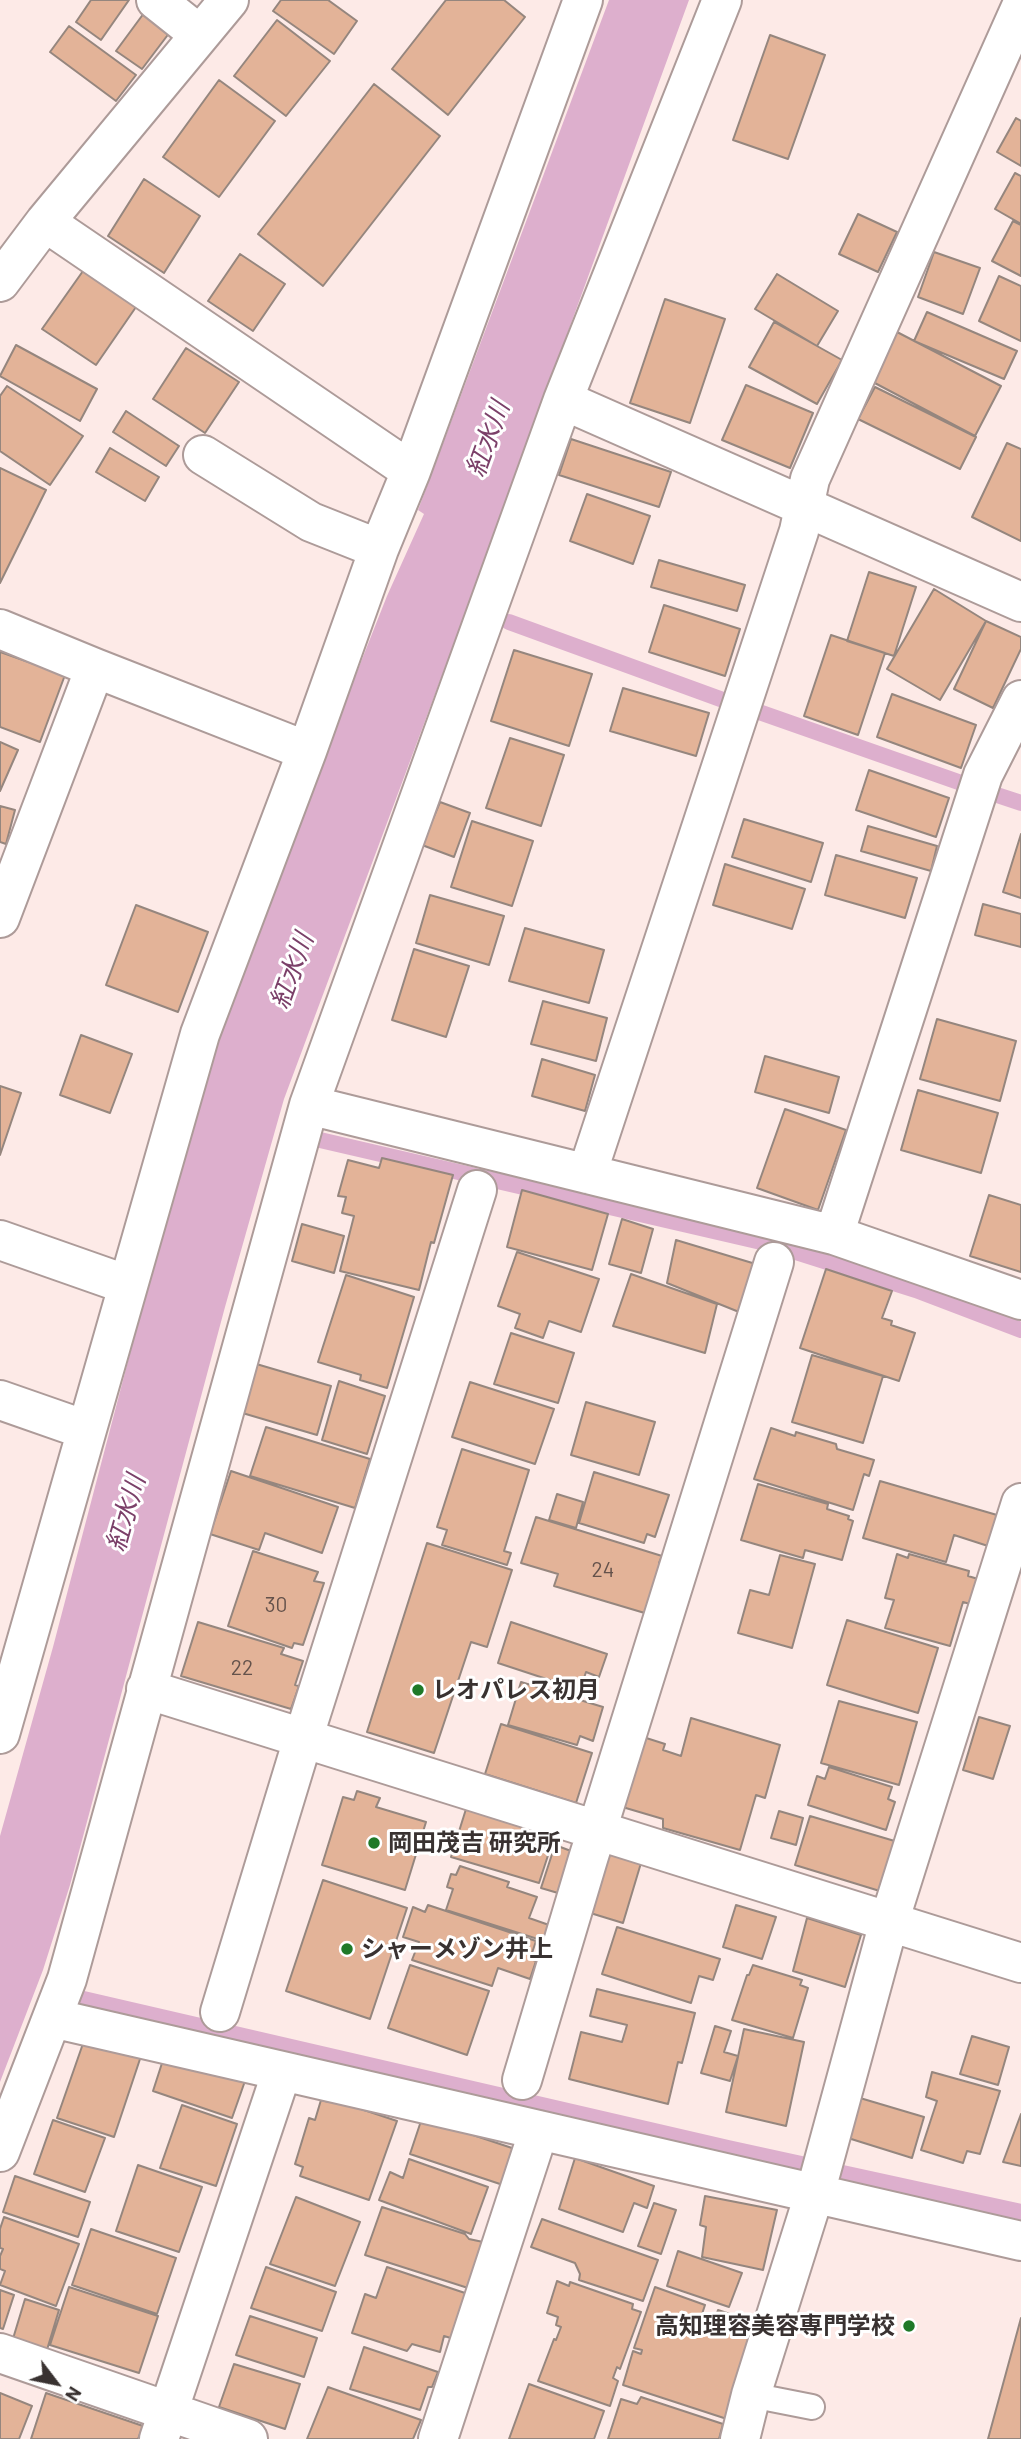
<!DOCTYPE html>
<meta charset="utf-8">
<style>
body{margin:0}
#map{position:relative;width:1021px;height:2439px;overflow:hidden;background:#fdeae7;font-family:Barlow,sans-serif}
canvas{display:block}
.north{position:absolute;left:21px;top:2348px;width:70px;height:70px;-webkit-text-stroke:5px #fff;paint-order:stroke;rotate:122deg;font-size:19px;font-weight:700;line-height:28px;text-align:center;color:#393231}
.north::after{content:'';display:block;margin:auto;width:24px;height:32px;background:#393231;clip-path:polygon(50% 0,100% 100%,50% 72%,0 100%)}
</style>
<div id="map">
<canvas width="1021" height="2439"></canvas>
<div class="north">N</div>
</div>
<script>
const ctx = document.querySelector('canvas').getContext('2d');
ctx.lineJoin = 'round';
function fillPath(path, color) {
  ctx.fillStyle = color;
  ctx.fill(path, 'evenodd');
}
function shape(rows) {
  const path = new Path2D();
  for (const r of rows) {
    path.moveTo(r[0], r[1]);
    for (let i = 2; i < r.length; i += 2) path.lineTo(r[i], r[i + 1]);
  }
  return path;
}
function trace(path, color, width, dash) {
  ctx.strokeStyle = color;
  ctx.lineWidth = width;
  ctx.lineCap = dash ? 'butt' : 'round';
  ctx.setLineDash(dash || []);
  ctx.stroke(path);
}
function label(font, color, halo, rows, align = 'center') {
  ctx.font = font + ' Barlow,"Noto Sans JP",sans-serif';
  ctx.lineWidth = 6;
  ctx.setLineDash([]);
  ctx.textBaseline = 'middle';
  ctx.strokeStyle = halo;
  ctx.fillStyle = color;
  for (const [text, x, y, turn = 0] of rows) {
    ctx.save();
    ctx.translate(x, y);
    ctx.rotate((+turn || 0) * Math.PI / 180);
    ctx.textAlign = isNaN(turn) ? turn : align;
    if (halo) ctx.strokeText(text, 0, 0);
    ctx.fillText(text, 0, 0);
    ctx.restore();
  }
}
fillPath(shape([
 [609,0,689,0,472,595,284,1099,225,1307,70,1885,43,1970,0,2082,0,1836,53,1647,207,1060,319,768,387,596,424,514,418,510]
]), '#ddafcd');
trace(shape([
 [509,622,723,700],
 [759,712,967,785],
 [994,794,1021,803],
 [320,1140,774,1245,916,1290,1021,1330],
 [75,1997,728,2148,1021,2212]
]), '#ddafcd', 16);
const building = shape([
 [91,0,129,0,101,40,76,22,91,0],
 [281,0,328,0,357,21,334,54,273,11,281,0],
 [446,0,504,0,525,17,448,115,392,69,446,0],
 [144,13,170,32,142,69,116,51,144,13],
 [277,20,330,61,286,116,234,76,277,20],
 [69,26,136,75,116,101,50,52,69,26],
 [770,35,825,55,788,159,733,140,770,35],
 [219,80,275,121,219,197,163,157,219,80],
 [374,84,440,136,323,286,258,234,374,84],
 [1016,118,1021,121,1021,166,997,152,1016,118],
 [1015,173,1021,176,1021,224,995,209,1015,173],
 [144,179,200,216,164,273,108,236,144,179],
 [858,214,897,232,878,272,839,254,858,214],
 [1013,221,1021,225,1021,276,992,261,1013,221],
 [934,252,980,268,963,314,918,297,934,252],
 [240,254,285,284,253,331,208,301,240,254],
 [83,271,136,307,96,365,42,329,83,271],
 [777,274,838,311,817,346,755,309,777,274],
 [999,276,1021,286,1021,341,979,321,999,276],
 [665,299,725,319,690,423,630,403,665,299],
 [927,312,1017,351,1004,379,914,341,927,312],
 [774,322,842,360,817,404,749,367,774,322],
 [897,332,1001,386,975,436,871,381,897,332],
 [16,345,97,389,80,421,0,376,16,345],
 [186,348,239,382,205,433,153,399,186,348],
 [746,385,813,413,790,468,722,440,746,385],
 [7,386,83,436,50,485,0,451,0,396,7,386],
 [875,387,976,437,960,469,858,419,875,387],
 [126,411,179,446,166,466,113,432,126,411],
 [571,439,671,472,659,507,559,475,571,439],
 [1007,443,1021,449,1021,541,972,517,1007,443],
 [110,448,159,477,145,501,96,472,110,448],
 [0,468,46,490,0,583,0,468],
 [587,494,650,516,633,564,570,541,587,494],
 [659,560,745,585,737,611,651,587,659,560],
 [869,572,916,587,894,656,847,641,869,572],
 [934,589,986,621,940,700,887,669,934,589],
 [664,605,740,629,725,676,649,652,664,605],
 [986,621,1021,637,1021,649,993,708,954,689,986,621],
 [831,635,885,653,858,735,804,716,831,635],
 [514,650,592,674,569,746,491,721,514,650],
 [0,652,65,675,40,742,0,727,0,652],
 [623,688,709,713,696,756,610,731,623,688],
 [892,694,976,725,961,768,877,737,892,694],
 [510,738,564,755,541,826,486,808,510,738],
 [0,742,18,750,0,791,0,742],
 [869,770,949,798,936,837,856,810,869,770],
 [440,802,470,813,454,857,422,845,440,802],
 [0,806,15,810,6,844,0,842,0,806],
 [744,819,823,843,811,882,732,857,744,819],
 [472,821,533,841,512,906,451,887,472,821],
 [868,826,937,846,931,871,861,851,868,826],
 [1021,834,1021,898,1003,892,1021,834],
 [836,855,917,878,905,918,825,895,836,855],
 [725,864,805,889,792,929,713,905,725,864],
 [430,895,504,916,489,965,416,943,430,895],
 [983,904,1021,914,1021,947,975,935,983,904],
 [136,905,208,932,178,1012,106,985,136,905],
 [525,928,604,950,589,1003,509,981,525,928],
 [414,949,469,966,446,1037,392,1020,414,949],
 [543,1001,607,1018,596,1061,531,1044,543,1001],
 [937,1019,1016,1041,1000,1101,920,1079,937,1019],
 [81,1035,132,1054,110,1113,60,1095,81,1035],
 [765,1056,839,1077,829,1113,755,1092,765,1056],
 [542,1059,595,1075,585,1111,532,1096,542,1059],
 [0,1086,21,1093,0,1155,0,1086],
 [918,1090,998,1113,981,1173,901,1150,918,1090],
 [785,1109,846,1130,818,1210,757,1188,785,1109],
 [382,1158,453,1175,434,1243,431,1242,419,1290,340,1271,354,1216,342,1213,346,1197,338,1196,348,1160,379,1168,382,1158],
 [522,1190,608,1214,592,1270,507,1247,522,1190],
 [989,1195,1021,1205,1021,1272,970,1256,989,1195],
 [622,1219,653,1229,641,1273,609,1264,622,1219],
 [302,1224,344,1236,334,1273,292,1261,302,1224],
 [676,1240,759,1265,744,1314,667,1283,676,1240],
 [517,1252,599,1279,581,1332,549,1321,543,1338,515,1328,520,1314,498,1306,517,1252],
 [826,1269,892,1291,882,1318,892,1321,891,1325,915,1333,899,1381,800,1348,826,1269],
 [631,1274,717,1304,705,1353,613,1326,631,1274],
 [346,1275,414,1297,387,1388,360,1380,361,1375,318,1362,346,1275],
 [511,1333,574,1353,558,1403,494,1384,511,1333],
 [812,1355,883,1376,863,1443,792,1422,812,1355],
 [253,1363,331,1386,317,1435,239,1412,253,1363],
 [339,1381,385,1396,367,1454,322,1440,339,1381],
 [470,1382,554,1409,535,1464,452,1437,470,1382],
 [586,1402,655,1422,639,1475,571,1455,586,1402],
 [266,1427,370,1459,355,1508,250,1476,266,1427],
 [771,1428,795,1436,796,1432,836,1444,837,1449,874,1460,869,1476,864,1474,853,1510,754,1479,771,1428],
 [462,1449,529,1470,504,1551,511,1553,507,1565,442,1545,447,1530,437,1527,462,1449],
 [231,1471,338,1507,322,1553,265,1533,259,1550,210,1534,231,1471],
 [594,1472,669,1495,655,1537,647,1534,644,1543,579,1523,594,1472],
 [880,1481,997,1515,988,1546,954,1535,946,1562,863,1538,880,1481],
 [758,1484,828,1504,827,1509,849,1516,848,1519,853,1521,842,1560,805,1550,803,1558,741,1540,758,1484],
 [557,1494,583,1502,576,1528,549,1520,557,1494],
 [536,1517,662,1556,659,1563,664,1566,648,1614,554,1586,558,1574,521,1563,536,1517],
 [427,1543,512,1570,487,1647,471,1642,434,1753,367,1732,427,1543],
 [253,1551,318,1572,314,1581,324,1583,303,1645,294,1643,292,1648,228,1626,253,1551],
 [897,1554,908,1558,909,1554,969,1571,968,1576,978,1579,970,1604,963,1602,950,1646,885,1628,894,1600,885,1598,897,1554],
 [780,1555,815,1564,792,1648,738,1633,750,1590,769,1595,780,1555],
 [847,1620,938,1648,918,1713,827,1685,847,1620],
 [198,1622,284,1648,281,1654,303,1661,295,1685,299,1686,291,1709,181,1676,198,1622],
 [511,1622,607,1654,599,1677,586,1672,580,1690,498,1663,511,1622],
 [521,1682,603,1707,593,1741,580,1736,577,1745,508,1725,521,1682],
 [839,1701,917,1722,899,1785,821,1763,839,1701],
 [979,1717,1010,1726,993,1779,963,1770,979,1717],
 [691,1718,780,1745,765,1798,756,1795,740,1850,663,1828,663,1819,619,1806,640,1736,665,1744,663,1750,681,1756,691,1718],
 [501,1724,592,1753,576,1803,485,1774,501,1724],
 [829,1767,892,1787,888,1799,895,1802,886,1830,808,1805,817,1776,825,1779,829,1767],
 [357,1791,380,1798,376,1807,426,1822,405,1890,322,1865,343,1797,354,1800,357,1791],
 [466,1809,554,1837,539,1883,451,1857,466,1809],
 [779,1811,803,1818,796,1845,771,1838,779,1811],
 [810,1816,898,1842,883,1892,795,1865,810,1816],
 [555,1845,571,1851,558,1893,541,1888,555,1845],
 [607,1852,641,1863,623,1923,587,1912,607,1852],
 [460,1866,509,1882,507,1887,537,1897,529,1918,549,1925,544,1941,446,1910,453,1889,447,1887,451,1874,456,1875,460,1866],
 [323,1880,407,1908,370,2019,286,1991,323,1880],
 [428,1905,536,1941,530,1959,536,1961,530,1979,498,1968,492,1986,412,1960,419,1942,403,1937,413,1907,425,1912,428,1905],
 [736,1905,776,1917,762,1959,723,1947,736,1905],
 [807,1918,861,1935,845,1987,793,1971,807,1918],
 [617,1927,720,1959,713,1980,699,1976,691,2003,602,1974,617,1927],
 [410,1965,489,1991,467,2055,388,2028,410,1965],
 [753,1965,802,1980,800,1985,808,1988,793,2038,732,2020,747,1975,749,1975,753,1965],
 [597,1989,695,2013,682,2063,678,2062,668,2104,569,2079,581,2032,622,2042,627,2025,590,2016,597,1989],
 [715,2026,731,2031,724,2052,738,2056,730,2081,701,2073,715,2026],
 [744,2029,804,2042,786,2126,726,2112,744,2029],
 [86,2035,142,2053,114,2137,57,2118,86,2035],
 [972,2036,1009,2047,998,2085,960,2074,972,2036],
 [163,2060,245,2081,232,2118,153,2091,163,2060],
 [932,2072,1000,2091,980,2154,967,2151,963,2163,921,2150,937,2101,926,2097,932,2072],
 [860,2098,924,2117,912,2158,848,2138,860,2098],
 [331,2099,397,2121,369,2200,300,2176,303,2167,295,2164,309,2118,315,2120,321,2100,329,2102,331,2099],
 [182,2105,237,2124,216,2186,160,2168,182,2105],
 [1021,2114,1021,2166,1003,2162,1021,2114],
 [422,2118,518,2150,506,2186,410,2154,422,2118],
 [53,2120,105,2138,85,2192,34,2174,53,2120],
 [575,2158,654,2186,647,2208,634,2203,623,2232,559,2209,575,2158],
 [409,2159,488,2187,471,2234,379,2200,390,2172,403,2178,409,2159],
 [138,2165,202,2187,179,2252,116,2231,138,2165],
 [15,2176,90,2202,78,2237,3,2212,15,2176],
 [705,2196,777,2210,763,2270,702,2257,706,2227,700,2225,705,2196],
 [296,2197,360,2222,335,2286,270,2264,296,2197],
 [654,2203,676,2210,661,2254,638,2246,654,2203],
 [382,2207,465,2234,469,2239,483,2242,468,2288,365,2255,382,2207],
 [4,2217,79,2244,56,2306,0,2285,5,2271,0,2269,0,2256,3,2249,0,2248,0,2229,4,2217],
 [542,2219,658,2260,643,2301,579,2280,580,2274,575,2263,531,2247,542,2219],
 [91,2229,176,2258,157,2314,72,2285,91,2229],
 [678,2251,742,2273,729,2307,667,2286,678,2251],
 [266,2267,336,2292,322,2331,251,2308,266,2267],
 [387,2267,468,2294,454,2339,444,2336,440,2352,412,2344,407,2351,352,2333,365,2294,376,2298,387,2267],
 [557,2281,569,2286,570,2282,633,2304,632,2309,641,2312,620,2369,617,2367,613,2378,618,2381,610,2406,538,2381,554,2339,556,2340,561,2327,556,2325,558,2317,547,2313,557,2281],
 [69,2287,158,2316,139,2373,50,2345,69,2287],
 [655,2287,705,2305,699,2323,712,2328,718,2310,763,2325,733,2421,623,2385,633,2351,641,2354,642,2350,634,2348,655,2287],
 [0,2290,14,2295,3,2329,0,2328,0,2290],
 [25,2299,59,2310,46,2353,12,2342,25,2299],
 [250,2316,317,2338,304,2377,236,2355,250,2316],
 [1021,2318,1021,2439,988,2439,1021,2318],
 [364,2347,438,2372,432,2387,428,2387,420,2410,350,2389,364,2347],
 [234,2364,300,2384,285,2429,219,2407,234,2364],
 [529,2384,604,2411,594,2439,509,2439,529,2384],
 [328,2387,421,2420,413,2439,307,2439,328,2387],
 [0,2393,32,2406,19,2439,0,2439,0,2393],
 [46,2393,143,2426,138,2439,31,2439,46,2393],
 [641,2397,723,2424,719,2439,608,2439,621,2399,637,2404,641,2397]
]);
fillPath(building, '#e3b398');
trace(building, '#95867e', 2);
const service = shape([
 [751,2395,812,2407]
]);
const minor = shape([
 [156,0,200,35],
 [45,222,411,471],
 [0,282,45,222,229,0],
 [563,400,1021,602],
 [203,455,311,522,379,549],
 [0,629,95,668,307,751],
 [0,918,95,668],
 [309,1105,834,1235,1021,1300],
 [587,1174,799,531,810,479,1021,7],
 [834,1235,983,775,1021,700],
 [0,1240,128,1285],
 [0,1400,86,1430],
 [146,1689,1021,1963],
 [0,1734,200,1034,307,751,379,549,411,471,583,0],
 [220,2012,303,1739,477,1190],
 [52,2018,1021,2241],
 [522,2080,588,1859,774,1262],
 [0,2152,67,1979,309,1105,563,400,722,0],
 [0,2353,248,2439],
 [159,2439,282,2071],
 [438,2439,539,2130],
 [740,2439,751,2395,819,2179,889,1922,1021,1503]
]);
trace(service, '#ad9b99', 28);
trace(minor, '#ad9b99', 42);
trace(service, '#fff', 24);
trace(minor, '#fff', 38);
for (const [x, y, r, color] of [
 [418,1690,7,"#1f7928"],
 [374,1843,7,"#1f7928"],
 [347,1949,7,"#1f7928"],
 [909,2326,7,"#1f7928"]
]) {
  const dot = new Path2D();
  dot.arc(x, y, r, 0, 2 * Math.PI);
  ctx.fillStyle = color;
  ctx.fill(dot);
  trace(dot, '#fff', 2.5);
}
label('21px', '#64524b', null, [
 ["24",603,1570],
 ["30",276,1605],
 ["22",242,1668]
]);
label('bold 24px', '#393231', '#fff', [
 ["レオパレス初月",432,1690],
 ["岡田茂吉 研究所",388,1843],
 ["シャーメゾン井上",361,1949],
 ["高知理容美容専門学校",895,2326,"right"]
], 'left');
label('italic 26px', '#7b4069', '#fff', [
 ["紅水川",488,439,-70],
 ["紅水川",292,971,-70],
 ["紅水川",126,1513,-74]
]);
</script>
